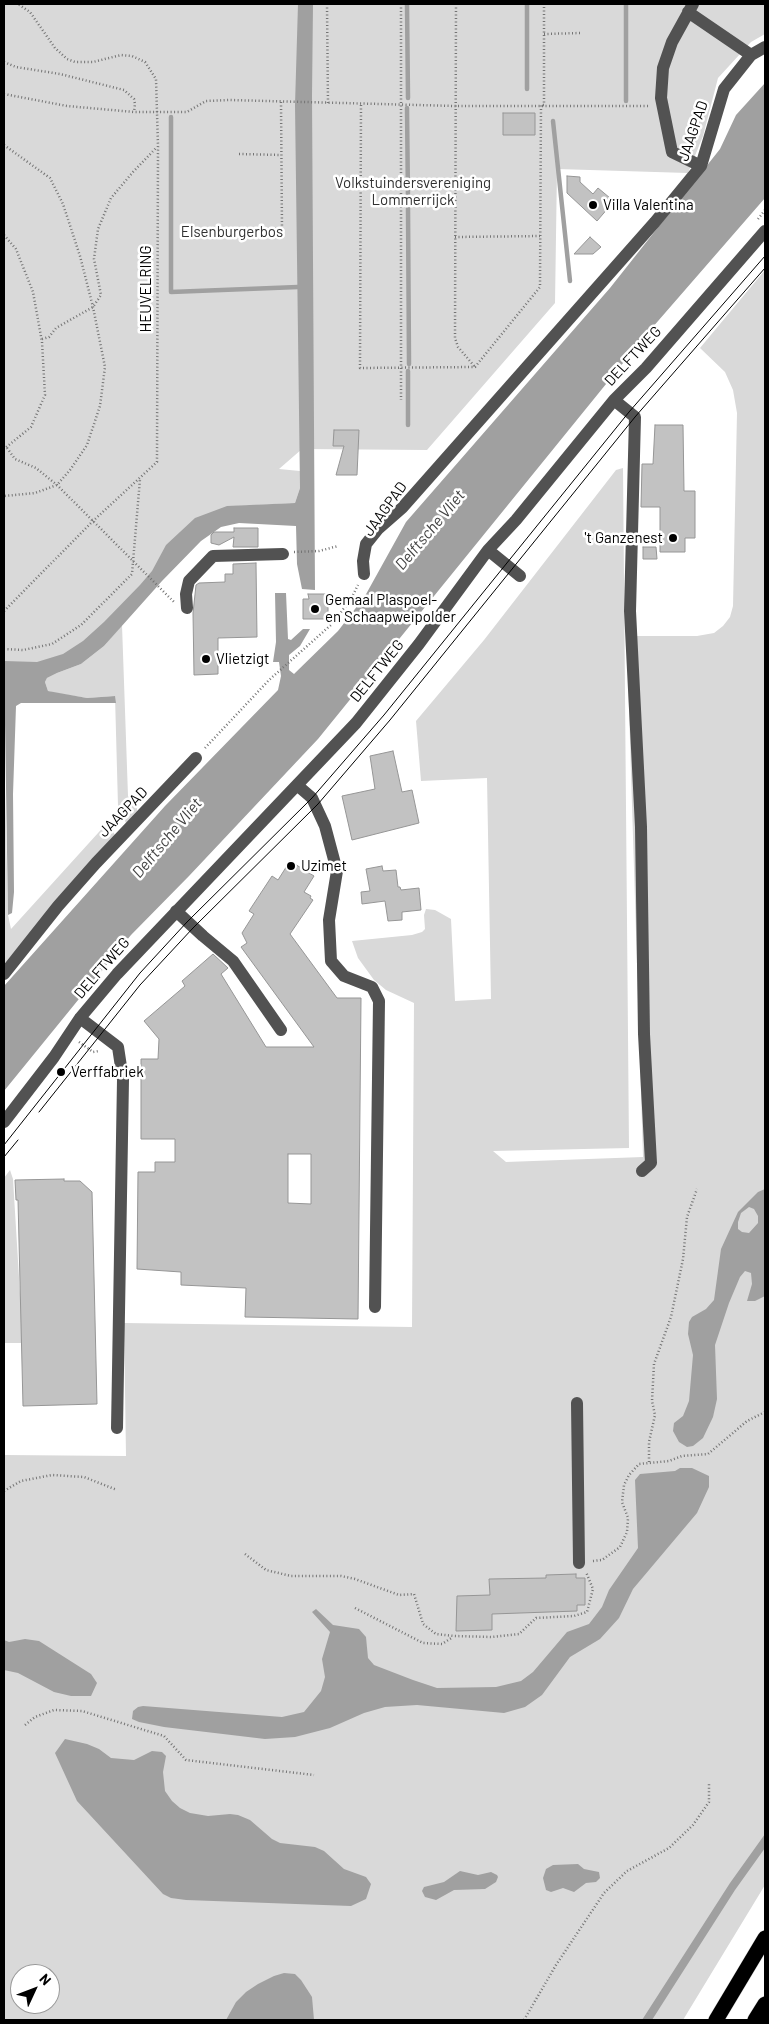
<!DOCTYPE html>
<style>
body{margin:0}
#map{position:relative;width:769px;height:2024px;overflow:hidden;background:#fff;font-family:Barlow,sans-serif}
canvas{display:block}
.frame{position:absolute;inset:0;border:5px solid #000;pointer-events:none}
.north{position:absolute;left:10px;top:1964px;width:50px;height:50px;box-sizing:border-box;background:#fff;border:1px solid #999;border-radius:50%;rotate:47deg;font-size:14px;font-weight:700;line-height:20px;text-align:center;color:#000}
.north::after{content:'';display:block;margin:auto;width:18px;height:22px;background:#000;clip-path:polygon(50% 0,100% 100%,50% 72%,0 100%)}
</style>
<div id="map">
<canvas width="769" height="2024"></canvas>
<div class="frame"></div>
<div class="north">N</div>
</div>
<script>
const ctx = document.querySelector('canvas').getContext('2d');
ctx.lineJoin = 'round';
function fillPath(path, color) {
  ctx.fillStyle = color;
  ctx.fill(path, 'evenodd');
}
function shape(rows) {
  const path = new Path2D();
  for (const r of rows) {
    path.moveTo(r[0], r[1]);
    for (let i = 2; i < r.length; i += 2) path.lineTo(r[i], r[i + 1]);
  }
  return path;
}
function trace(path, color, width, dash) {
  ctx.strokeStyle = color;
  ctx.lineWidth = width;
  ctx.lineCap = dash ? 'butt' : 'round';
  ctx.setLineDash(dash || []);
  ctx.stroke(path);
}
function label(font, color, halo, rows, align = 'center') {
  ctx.font = font + ' Barlow,sans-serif';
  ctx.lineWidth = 5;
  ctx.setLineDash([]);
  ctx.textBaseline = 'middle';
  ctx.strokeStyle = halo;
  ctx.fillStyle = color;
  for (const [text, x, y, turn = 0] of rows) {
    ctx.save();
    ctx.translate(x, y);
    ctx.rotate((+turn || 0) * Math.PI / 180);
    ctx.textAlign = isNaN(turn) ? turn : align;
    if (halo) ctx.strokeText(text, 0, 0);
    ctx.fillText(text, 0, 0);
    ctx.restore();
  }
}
fillPath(shape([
 [4,4,765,4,765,34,751,42,718,78,703,136,688,173,557,169,555,303,427,450,302,449,279,469,300,471,300,488,295,503,236,506,111,625,49,670,4,669],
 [765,270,765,1885,683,2020,4,2020,4,1455,126,1456,124,1323,412,1327,414,1003,386,990,374,980,358,958,352,941,412,935,422,932,425,929,424,915,426,909,435,910,451,919,455,1001,491,999,487,778,421,781,416,721,484,640,616,470,623,468,629,1148,493,1151,506,1162,643,1157,627,645,634,636,697,636,714,633,723,626,730,617,733,606,737,413,733,390,725,372,700,348],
 [20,1974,50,1974,50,2004,20,2004],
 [122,625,128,796,137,798,137,811,126,823,118,806,115,696,87,698,55,693,48,691,45,682,47,678,57,673,81,664,104,646],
 [4,740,8,915,11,929,108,822,115,835,4,964],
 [10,1170,13,1179,23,1343,4,1343,4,1178]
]), '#d9d9d9');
fillPath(shape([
 [298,4,313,4,312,96,315,590,302,589,297,564,296,526,239,523,221,527,201,541,162,581,104,646,81,664,57,673,47,678,45,682,48,691,87,698,115,696,116,703,21,703,16,706,13,794,14,892,12,913,8,915,4,661,37,662,63,654,83,641,104,622,140,585,152,571,166,545,195,518,227,506,295,503,300,488,295,105],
 [765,83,765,198,645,336,318,739,189,876,131,935,4,1091,4,986,165,806,278,690,281,676,279,662,273,662,276,642,275,593,286,593,288,639,291,640,303,629,310,629,300,646,289,655,289,670,294,674,338,631,365,596,406,522,610,288,720,149,736,115],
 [765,1189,765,1296,755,1301,747,1301,752,1284,751,1273,745,1271,740,1277,729,1303,715,1345,717,1399,713,1417,703,1438,693,1446,687,1447,679,1442,673,1431,674,1423,683,1416,689,1401,693,1355,688,1334,689,1322,692,1317,706,1309,714,1300,721,1249,738,1212,758,1192],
 [749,1207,754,1209,758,1216,758,1223,749,1233,742,1232,738,1229,738,1222,741,1213],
 [680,1468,692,1468,709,1476,709,1487,697,1513,633,1589,619,1618,600,1639,570,1657,542,1695,525,1707,504,1713,417,1705,385,1707,364,1713,330,1728,295,1737,265,1739,164,1727,139,1722,132,1719,133,1711,138,1707,143,1706,282,1717,304,1712,321,1691,325,1677,322,1659,330,1632,312,1612,316,1609,333,1625,359,1629,366,1637,368,1658,374,1665,413,1680,437,1688,496,1687,521,1681,533,1672,567,1632,589,1624,602,1607,609,1590,638,1548,635,1480,640,1474,675,1471],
 [25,1639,39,1641,91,1674,97,1683,91,1696,71,1696,54,1692,18,1673,4,1670,4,1640,9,1642],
 [65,1739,87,1744,99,1749,111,1758,134,1760,152,1751,162,1752,166,1756,163,1772,165,1791,172,1801,180,1808,190,1813,208,1816,230,1814,238,1815,250,1820,272,1839,280,1843,315,1847,324,1851,344,1869,366,1877,371,1884,366,1899,351,1906,186,1900,171,1898,163,1894,77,1801,55,1753],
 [765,1834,765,1848,735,1890,652,2020,642,2020,730,1883],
 [578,1864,584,1869,599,1872,600,1878,596,1882,586,1883,574,1892,563,1888,551,1892,546,1890,543,1878,546,1869,553,1865],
 [460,1871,478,1875,491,1872,497,1875,498,1877,496,1882,485,1889,454,1890,436,1900,425,1897,422,1891,424,1887,444,1882],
 [284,1973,295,1974,301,1980,312,1997,314,2020,226,2020,236,2002,246,1992,258,1984,274,1976]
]), '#a0a0a0');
trace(shape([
 [407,4,408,98],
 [527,4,527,89],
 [626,4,626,101],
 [407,108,408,200],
 [171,117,171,292,298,287],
 [553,121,570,281],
 [408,208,409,364],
 [408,425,408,371]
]), '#a0a0a0', 4.5);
const building = shape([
 [503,113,535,113,535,135,503,135,503,113],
 [567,176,580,177,580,182,593,194,598,188,610,198,605,204,609,207,597,221,567,193,567,176],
 [590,237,601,247,593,254,574,254,590,237],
 [655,425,683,425,684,491,695,491,695,538,685,538,685,552,660,552,660,507,641,507,642,464,653,464,655,425],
 [334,430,359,430,357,475,336,475,344,446,333,446,334,430],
 [234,528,258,528,258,547,233,547,234,537,219,545,211,543,211,535,214,532,234,532,234,528],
 [643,547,656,547,657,559,643,559,643,547],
 [256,563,257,637,218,638,218,674,194,675,193,613,196,585,199,583,225,582,225,574,233,574,233,564,256,563],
 [308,594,328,594,328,619,303,619,303,599,309,599,308,594],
 [393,751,402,792,412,790,419,823,352,840,342,796,375,789,370,756,393,751],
 [290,861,314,876,304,892,311,896,310,898,313,900,290,934,337,998,361,998,358,1319,245,1317,246,1288,181,1285,181,1272,137,1269,138,1172,155,1172,155,1162,175,1162,175,1139,141,1139,141,1059,158,1059,159,1039,144,1021,185,986,182,981,213,954,228,968,221,974,266,1047,314,1047,241,947,247,943,242,933,254,914,249,911,272,876,278,880,290,861],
 [288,1154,311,1154,311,1204,288,1203,288,1154],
 [382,866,383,871,396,870,398,887,400,887,401,890,419,888,421,910,402,912,402,920,388,921,385,901,362,904,361,892,370,891,366,869,382,866],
 [64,1179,64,1181,80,1181,92,1192,97,1404,23,1406,18,1200,16,1200,15,1180,64,1179],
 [576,1574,576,1578,585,1578,585,1605,577,1605,577,1611,492,1614,492,1630,456,1631,457,1596,490,1595,489,1579,546,1578,546,1575,576,1574]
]);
fillPath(building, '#c2c2c2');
trace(building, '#969696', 1);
const highway = shape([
 [716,2020,765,1938],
 [755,2020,765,2004]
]);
trace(highway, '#dbdbdb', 16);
trace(shape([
 [327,4,328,104],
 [401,4,401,400],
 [456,4,455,338,458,347,475,367],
 [544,34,581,33],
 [4,62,16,67,60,74,124,90,134,99,135,104,134,112],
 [4,94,67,106,134,112,187,112,206,101,230,100,455,106,650,106],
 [361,105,360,368,475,367,540,287,541,105,544,105,544,4],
 [4,145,50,178,63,204,80,256,93,307,105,367,100,406,87,445,70,470,57,485,35,493,4,496],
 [239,154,281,155],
 [401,205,454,204],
 [758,219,765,210],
 [240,229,282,229,281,102],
 [4,235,16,249,33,292,42,342,45,395,31,427,4,449],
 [455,237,541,236],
 [42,339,49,337,56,328,93,307,101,295,94,259,98,229,111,198,133,172,157,147],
 [7,448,15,459,36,468,57,485,174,602],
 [294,552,319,551,338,546],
 [4,611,94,520,157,462,158,146,156,79,145,62,132,56,121,55,93,62,75,62,67,59,55,48,30,12,18,4],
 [4,649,23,650,52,644,81,625,132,574,140,479],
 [205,748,269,680,332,624,351,599,358,585],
 [79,1042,93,1052,99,1051],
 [649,1462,649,1442,655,1415,652,1401,654,1364,671,1317,683,1259,687,1217,697,1189],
 [4,1491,21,1481,52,1475,84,1477,117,1490],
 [245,1554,266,1570,291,1576,341,1576,355,1579,399,1595,414,1594,423,1624,436,1634,454,1636,492,1637,519,1634,536,1618,574,1616,587,1612,593,1589,586,1572],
 [593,1561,602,1560,620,1547,627,1532,628,1518,622,1502,624,1485,629,1475,639,1464,669,1461,682,1456,708,1454,747,1421,765,1412],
 [355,1608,423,1643,442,1644,453,1637],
 [25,1725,35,1717,54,1710,82,1711,164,1736,186,1760,314,1775],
 [524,2020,556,1965,604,1893,627,1871,669,1848,693,1825,709,1802,709,1783]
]), '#747474', 2.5, [1, 2.5]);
trace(shape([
 [693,4,672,42,663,68,661,98,672,152,701,166],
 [688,12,751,55],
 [614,400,635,417,630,611,641,827,644,1034,651,1163,642,1171],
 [488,550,520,576],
 [364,574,363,561,366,544,378,529,402,508,655,222,701,166,724,89,751,55,765,47],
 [187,608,186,594,189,581,213,556,283,554],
 [297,785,312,798,325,826,337,871,329,920,331,961,344,976,372,987,379,1001,375,1307],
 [176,911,203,936,233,961,281,1030],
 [4,974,58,906,96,863,196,758],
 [80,1018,118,1047,123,1080,117,1428],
 [4,1122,54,1057,80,1018,117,974,356,723,419,644,488,550,516,520,614,400,646,368,765,231],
 [577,1403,579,1563]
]), '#525252', 12);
trace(highway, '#000', 15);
trace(shape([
 [39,1112,140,985,193,928,318,804,390,720,635,417,765,268],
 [4,1145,140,973,187,922,312,798,384,715,629,412,765,256],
 [4,1157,18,1140]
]), '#000', 1);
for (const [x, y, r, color] of [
 [593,205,5,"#000"],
 [673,538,5,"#000"],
 [315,609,5,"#000"],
 [206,659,5,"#000"],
 [291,866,5,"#000"],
 [61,1072,5,"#000"]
]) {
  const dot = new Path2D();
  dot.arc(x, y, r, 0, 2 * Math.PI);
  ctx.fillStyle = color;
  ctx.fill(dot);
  trace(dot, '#fff', 2);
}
label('15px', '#000', '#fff', [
 ["JAAGPAD",693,131,-71],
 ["HEUVELRING",146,289,-90],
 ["DELFTWEG",633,356,-47],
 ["JAAGPAD",385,509,-54],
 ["DELFTWEG",377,671,-51],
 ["JAAGPAD",123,812,-46],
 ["DELFTWEG",102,968,-49]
]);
label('15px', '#303030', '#fff', [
 ["Volkstuindersvereniging",413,183],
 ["Lommerrijck",413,200],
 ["Elsenburgerbos",232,232]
]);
label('15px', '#000', '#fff', [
 ["Villa Valentina",603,205],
 ["'t Ganzenest",663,538,"right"],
 ["Gemaal Plaspoel-",325,600],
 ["en Schaapweipolder",325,617],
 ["Vlietzigt",216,659],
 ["Uzimet",301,866],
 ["Verffabriek",71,1072]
], 'left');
label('italic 16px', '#414141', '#fff', [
 ["Delftsche Vliet",430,530,-50],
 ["Delftsche Vliet",167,838,-50]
]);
</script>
